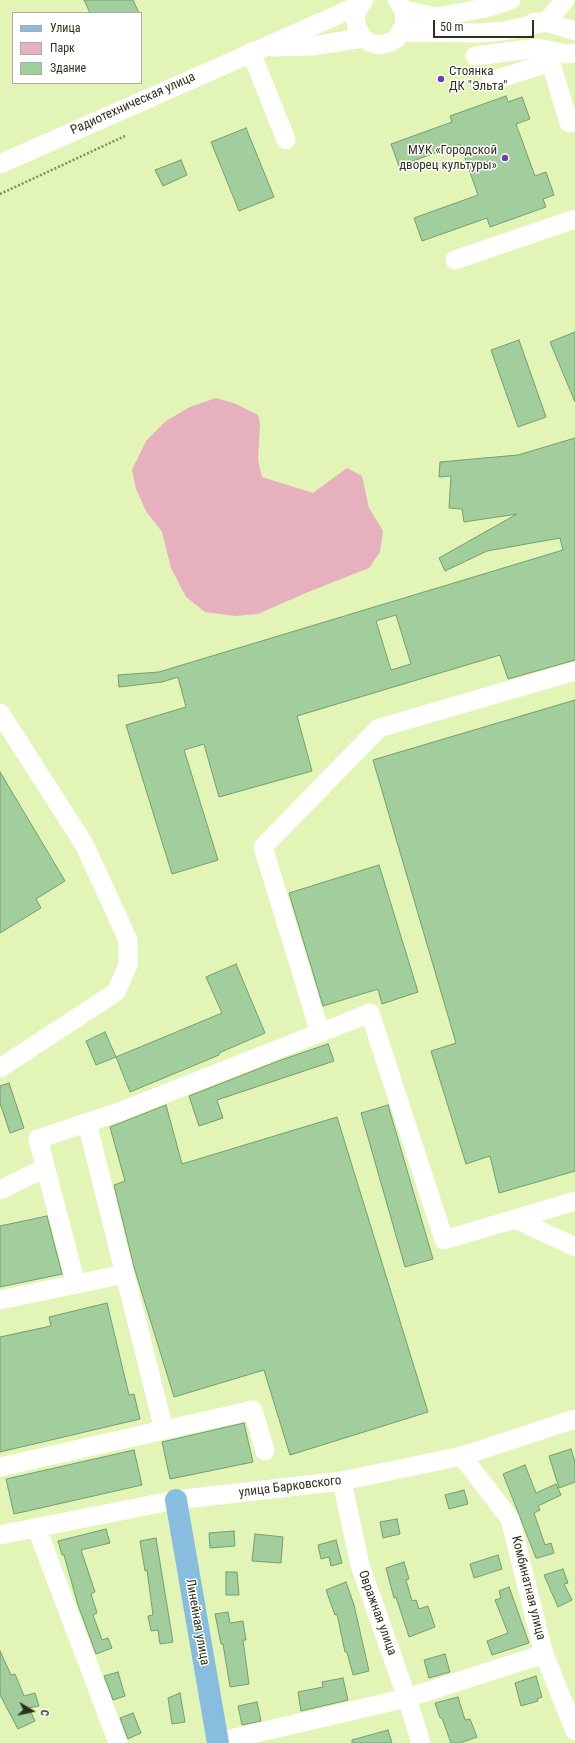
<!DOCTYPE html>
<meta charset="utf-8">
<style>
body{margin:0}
#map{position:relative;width:575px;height:1743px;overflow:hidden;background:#e2f4b6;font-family:"Roboto Condensed",sans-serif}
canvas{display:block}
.legend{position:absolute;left:12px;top:12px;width:130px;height:72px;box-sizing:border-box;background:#fff;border:1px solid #abada4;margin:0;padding:5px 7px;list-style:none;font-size:12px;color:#2d331b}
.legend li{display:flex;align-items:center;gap:8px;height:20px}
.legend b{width:20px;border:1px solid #abada4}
.north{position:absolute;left:12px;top:1691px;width:40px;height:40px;-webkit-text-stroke:3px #fff;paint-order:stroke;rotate:99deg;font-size:11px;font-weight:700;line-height:16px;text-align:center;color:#2d331b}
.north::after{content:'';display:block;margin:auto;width:14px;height:18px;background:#2d331b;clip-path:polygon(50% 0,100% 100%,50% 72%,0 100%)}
.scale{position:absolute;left:433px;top:20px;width:101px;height:18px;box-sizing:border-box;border:2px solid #2d331b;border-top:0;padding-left:5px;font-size:12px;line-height:14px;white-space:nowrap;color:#2d331b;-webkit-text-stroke:3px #fff;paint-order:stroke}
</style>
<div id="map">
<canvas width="575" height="1743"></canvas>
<ul class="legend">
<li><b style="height:5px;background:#89bddf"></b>Улица</li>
<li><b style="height:11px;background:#e6b0be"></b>Парк</li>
<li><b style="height:11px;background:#a2cd9c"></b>Здание</li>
</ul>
<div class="north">С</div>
<div class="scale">50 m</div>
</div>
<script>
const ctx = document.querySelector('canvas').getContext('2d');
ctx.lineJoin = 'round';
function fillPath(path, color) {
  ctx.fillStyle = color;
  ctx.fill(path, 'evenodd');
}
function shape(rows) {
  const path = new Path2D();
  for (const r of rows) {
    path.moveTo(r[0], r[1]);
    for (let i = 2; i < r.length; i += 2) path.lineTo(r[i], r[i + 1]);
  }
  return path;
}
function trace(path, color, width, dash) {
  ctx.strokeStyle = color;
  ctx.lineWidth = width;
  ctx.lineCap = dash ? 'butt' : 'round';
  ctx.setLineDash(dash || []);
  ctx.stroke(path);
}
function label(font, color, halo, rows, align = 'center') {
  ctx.font = font + ' "Roboto Condensed",sans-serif';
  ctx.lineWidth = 3;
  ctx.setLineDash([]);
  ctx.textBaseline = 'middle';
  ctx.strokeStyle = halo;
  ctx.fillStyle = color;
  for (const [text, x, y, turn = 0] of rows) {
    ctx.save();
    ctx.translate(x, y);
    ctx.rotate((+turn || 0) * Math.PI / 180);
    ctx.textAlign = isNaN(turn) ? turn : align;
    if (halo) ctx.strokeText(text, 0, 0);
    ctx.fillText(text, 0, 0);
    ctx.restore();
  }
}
fillPath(shape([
 [216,398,236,404,258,415,260,423,258,460,262,477,313,493,347,468,362,476,369,508,383,531,380,552,369,568,308,592,258,614,235,616,205,612,186,597,171,568,162,532,146,511,136,489,132,470,146,441,166,421,190,407]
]), '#e6b0be');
const building = shape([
 [84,0,133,0,139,13,90,13,84,0],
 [506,96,508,102,522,97,530,119,516,124,535,176,546,172,554,195,543,199,546,207,490,227,487,218,422,241,414,218,478,195,460,144,399,166,391,144,452,122,450,116,506,96],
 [246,128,274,197,239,211,211,142,246,128],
 [181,160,187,175,163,186,155,170,181,160],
 [575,332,575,402,550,342,575,332],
 [519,340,546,417,518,427,491,350,519,340],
 [575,438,575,660,508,679,500,655,297,716,312,771,219,797,204,744,184,750,218,860,172,874,126,725,186,707,178,677,162,682,119,687,118,675,159,672,563,550,560,538,487,551,445,571,439,558,517,514,464,522,462,509,449,508,451,476,439,477,440,462,518,455,575,438],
 [396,615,411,664,391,670,376,621,396,615],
 [575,700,575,1171,499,1193,490,1156,466,1164,431,1051,456,1043,373,760,575,700],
 [0,772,65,881,36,899,41,908,0,933,0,772],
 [379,865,418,992,382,1004,378,989,323,1006,289,893,379,865],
 [236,964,265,1033,219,1053,219,1055,130,1092,116,1057,222,1013,206,977,236,964],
 [105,1032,116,1057,96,1065,86,1041,105,1032],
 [328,1044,334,1061,217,1100,223,1118,199,1126,189,1096,281,1060,328,1044],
 [9,1083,24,1128,10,1133,0,1103,0,1086,9,1083],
 [166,1105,182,1164,337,1117,428,1412,290,1455,264,1370,174,1397,134,1267,114,1185,125,1181,110,1127,166,1105],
 [388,1105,433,1259,405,1267,361,1113,388,1105],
 [47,1216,62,1274,0,1287,0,1226,47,1216],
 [107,1303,129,1395,134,1394,140,1419,0,1452,0,1337,51,1326,49,1317,107,1303],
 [244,1423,253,1462,170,1479,162,1442,244,1423],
 [571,1449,575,1462,575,1482,559,1488,549,1456,571,1449],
 [134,1450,142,1485,14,1514,6,1479,134,1450],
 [525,1465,536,1493,556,1484,561,1495,538,1506,540,1510,534,1513,545,1545,551,1543,554,1553,538,1558,536,1558,503,1474,525,1465],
 [464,1490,468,1504,449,1509,445,1495,464,1490],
 [397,1519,400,1534,383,1538,380,1522,397,1519],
 [106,1529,110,1543,81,1550,95,1592,91,1594,97,1613,93,1615,102,1640,108,1638,112,1648,96,1654,78,1605,64,1555,62,1555,58,1541,106,1529],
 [234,1531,235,1546,210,1548,209,1533,234,1531],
 [255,1534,283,1537,281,1563,252,1561,255,1534],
 [156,1538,173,1642,160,1644,158,1630,151,1631,148,1616,153,1615,147,1570,145,1571,140,1541,156,1538],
 [336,1540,342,1563,331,1566,329,1557,321,1559,318,1545,336,1540],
 [498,1555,502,1569,474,1578,470,1564,498,1555],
 [404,1562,409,1579,406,1580,412,1601,416,1600,419,1609,428,1606,435,1627,409,1637,396,1597,394,1598,386,1568,404,1562],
 [563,1569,568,1583,564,1584,572,1600,558,1607,544,1575,563,1569],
 [226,1572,237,1572,239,1595,226,1595,226,1572],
 [346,1582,354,1605,369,1671,353,1675,347,1652,345,1652,337,1614,335,1615,326,1590,346,1582],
 [509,1587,529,1643,492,1655,487,1641,508,1633,495,1600,501,1598,499,1591,509,1587],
 [228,1612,230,1623,243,1621,246,1640,243,1640,249,1684,230,1687,223,1644,221,1644,215,1614,228,1612],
 [0,1651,11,1675,15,1674,24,1696,35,1693,39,1706,29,1708,35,1721,18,1729,0,1695,0,1651],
 [445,1654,450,1672,429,1678,424,1660,445,1654],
 [118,1672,125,1696,113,1700,104,1676,118,1672],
 [536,1676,542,1697,537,1699,538,1701,521,1706,515,1683,536,1676],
 [343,1678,348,1700,301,1711,298,1692,323,1687,322,1682,343,1678],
 [180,1693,185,1722,172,1724,168,1698,180,1693],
 [458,1697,465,1720,470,1719,477,1737,460,1743,451,1743,442,1718,440,1718,435,1703,458,1697],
 [257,1702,261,1721,242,1725,238,1706,257,1702],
 [133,1713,141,1733,128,1739,120,1718,133,1713],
 [388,1730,392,1743,352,1743,352,1740,388,1730]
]);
fillPath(building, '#a2cd9c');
trace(building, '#749e6e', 1);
trace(shape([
 [0,194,125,136]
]), '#808c62', 2.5, [2, 2]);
trace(shape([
 [364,0,360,5,355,16,357,28,363,38,371,43,380,45,388,43,396,39,405,25,404,10,397,0],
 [404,10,436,17,486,8,511,0],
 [534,22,546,22,575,31],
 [402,32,478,33,504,31,546,22,565,0],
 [273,47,312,46,363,38],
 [547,50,569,123],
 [251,52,286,140],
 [475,56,538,48,566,54,575,53],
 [491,81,551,62],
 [0,164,360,5],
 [455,260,575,219],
 [0,713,84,844,128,940,128,965,116,992,0,1068],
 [320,1033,263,847,379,728,575,671],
 [87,1123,164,1430,253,1410,265,1451],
 [0,1190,45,1168],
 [515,1219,575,1247],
 [76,1284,38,1139,119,1112,370,1013,444,1240,575,1201],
 [0,1300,125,1274],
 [462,1456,510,1519,544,1654,575,1731],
 [0,1467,164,1430],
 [342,1481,360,1565,407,1698,421,1743],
 [37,1529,118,1743],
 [0,1535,176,1500,342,1481,462,1456,575,1419],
 [217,1742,407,1698,544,1654]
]), '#fff', 19);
trace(shape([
 [176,1500,218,1743]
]), '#89bddf', 22);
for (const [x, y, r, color] of [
 [441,79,4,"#713ab1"],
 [505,158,4,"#713ab1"]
]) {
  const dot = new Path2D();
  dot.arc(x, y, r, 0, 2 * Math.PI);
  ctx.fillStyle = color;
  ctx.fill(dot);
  trace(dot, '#fff', 1.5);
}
label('13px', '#2d331b', '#fff', [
 ["Стоянка",449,72],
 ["ДК \"Эльта\"",449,87],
 ["МУК «Городской",497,151,"right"],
 ["дворец культуры»",497,166,"right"]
], 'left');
label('13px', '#2d331b', '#fff', [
 ["Радиотехническая улица",133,104,-24],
 ["улица Барковского",290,1487,-7],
 ["Комбинатная улица",528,1588,76],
 ["Овражная улица",377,1613,70],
 ["Линейная улица",197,1622,80]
]);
</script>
